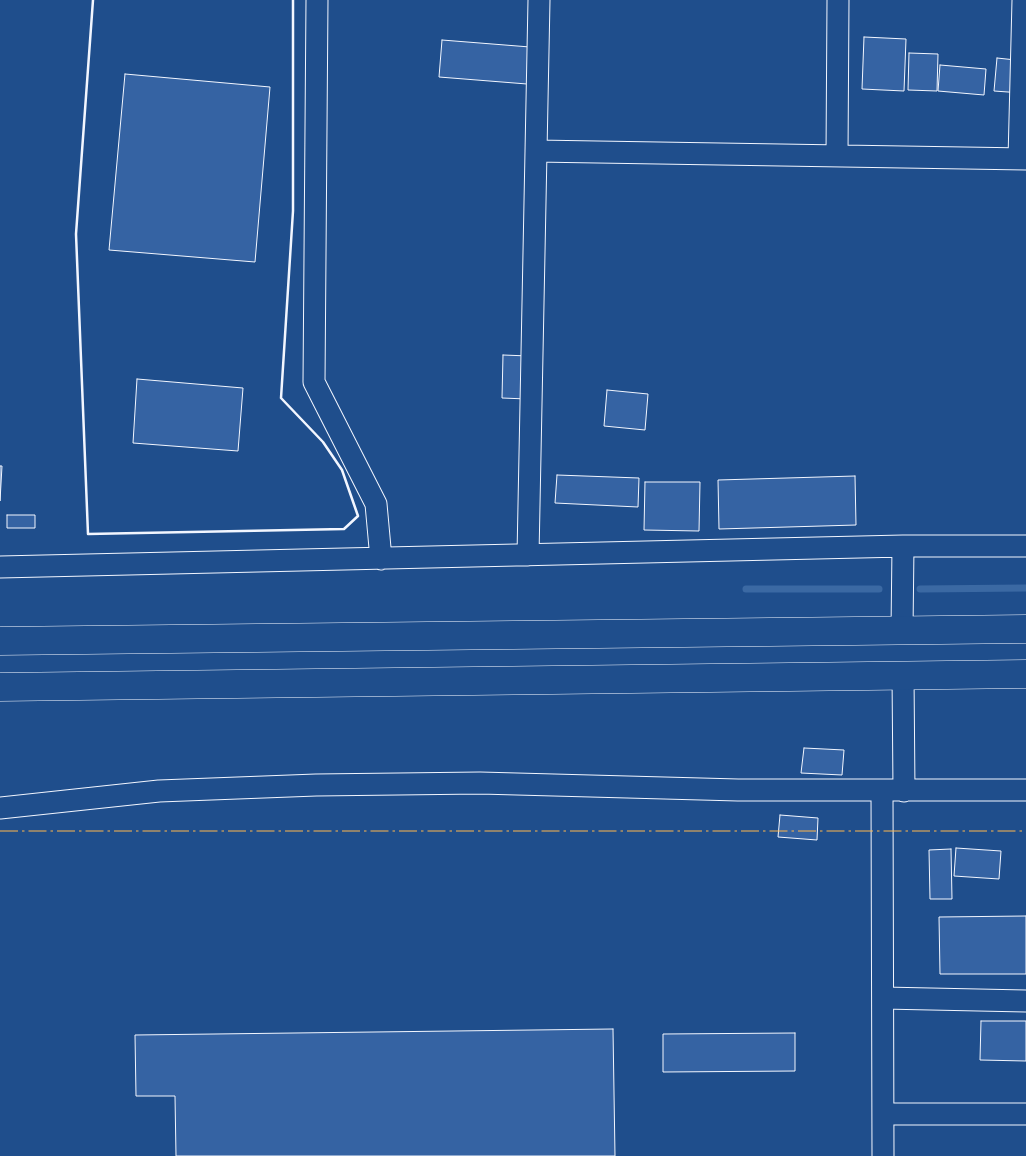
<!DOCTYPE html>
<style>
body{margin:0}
canvas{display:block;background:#1f4e8c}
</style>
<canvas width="1026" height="1156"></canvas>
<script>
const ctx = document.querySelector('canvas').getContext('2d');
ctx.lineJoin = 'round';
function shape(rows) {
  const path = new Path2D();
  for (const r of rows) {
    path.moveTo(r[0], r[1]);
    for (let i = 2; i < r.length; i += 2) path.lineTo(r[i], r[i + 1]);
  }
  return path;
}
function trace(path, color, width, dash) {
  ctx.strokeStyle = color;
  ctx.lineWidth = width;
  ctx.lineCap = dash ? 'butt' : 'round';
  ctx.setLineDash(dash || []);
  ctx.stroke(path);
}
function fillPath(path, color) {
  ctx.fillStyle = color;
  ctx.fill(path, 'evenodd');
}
trace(shape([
 [746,589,879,589],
 [920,589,1026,588]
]), '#3b69a3', 7);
const building = shape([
 [864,37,906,39,904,91,862,89,864,37],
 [442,40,530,47,527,84,439,77,442,40],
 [909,53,938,54,937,91,908,90,909,53],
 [997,58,1025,61,1022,93,994,91,997,58],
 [940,65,986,69,984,95,938,91,940,65],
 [125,74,270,87,255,262,109,250,125,74],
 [503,355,529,356,527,399,502,398,503,355],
 [137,379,243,388,238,451,133,443,137,379],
 [607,390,648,394,645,430,604,426,607,390],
 [0,466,2,466,0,501,0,466],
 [557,475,639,478,638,507,555,503,557,475],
 [855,476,856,525,719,529,718,480,855,476],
 [645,482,700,482,699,531,644,530,645,482],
 [7,515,35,515,35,528,7,528,7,515],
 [804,748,844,750,842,775,801,773,804,748],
 [780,815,818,818,817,840,778,837,780,815],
 [956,848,1001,851,999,879,954,876,956,848],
 [951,849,952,899,930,899,929,850,951,849],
 [1026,916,1026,974,940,974,939,917,1026,916],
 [981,1021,1026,1021,1026,1061,980,1060,981,1021],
 [613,1029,615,1156,176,1156,175,1096,136,1096,135,1035,613,1029],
 [795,1033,795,1071,663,1072,663,1034,795,1033]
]);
fillPath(building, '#3563a3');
trace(building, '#f2f6ff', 1);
const minor = shape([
 [317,0,314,382,376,504,381,559],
 [536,151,1026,159],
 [837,156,838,0],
 [1019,159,1023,0],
 [528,555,539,0],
 [0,567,903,546,1026,546],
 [902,630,903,546],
 [903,675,904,791],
 [882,791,883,1156],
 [0,808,159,791,316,785,480,783,738,790,1026,790],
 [883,998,1026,1001],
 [883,1114,1026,1114]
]);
const trunk = shape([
 [0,641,1026,629],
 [0,687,1026,674]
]);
trace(minor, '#f2f6ff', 23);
trace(trunk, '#f2f6ff', 29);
trace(minor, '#1f4e8c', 21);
trace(trunk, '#1f4e8c', 28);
trace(shape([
 [93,0,76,234,88,534,344,529,358,516,342,470,323,442,281,398,293,211,293,0]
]), '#f2f6ff', 2.5);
trace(shape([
 [0,831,1026,831]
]), '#ffb74d', 1, [18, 4, 2.5, 4]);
</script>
